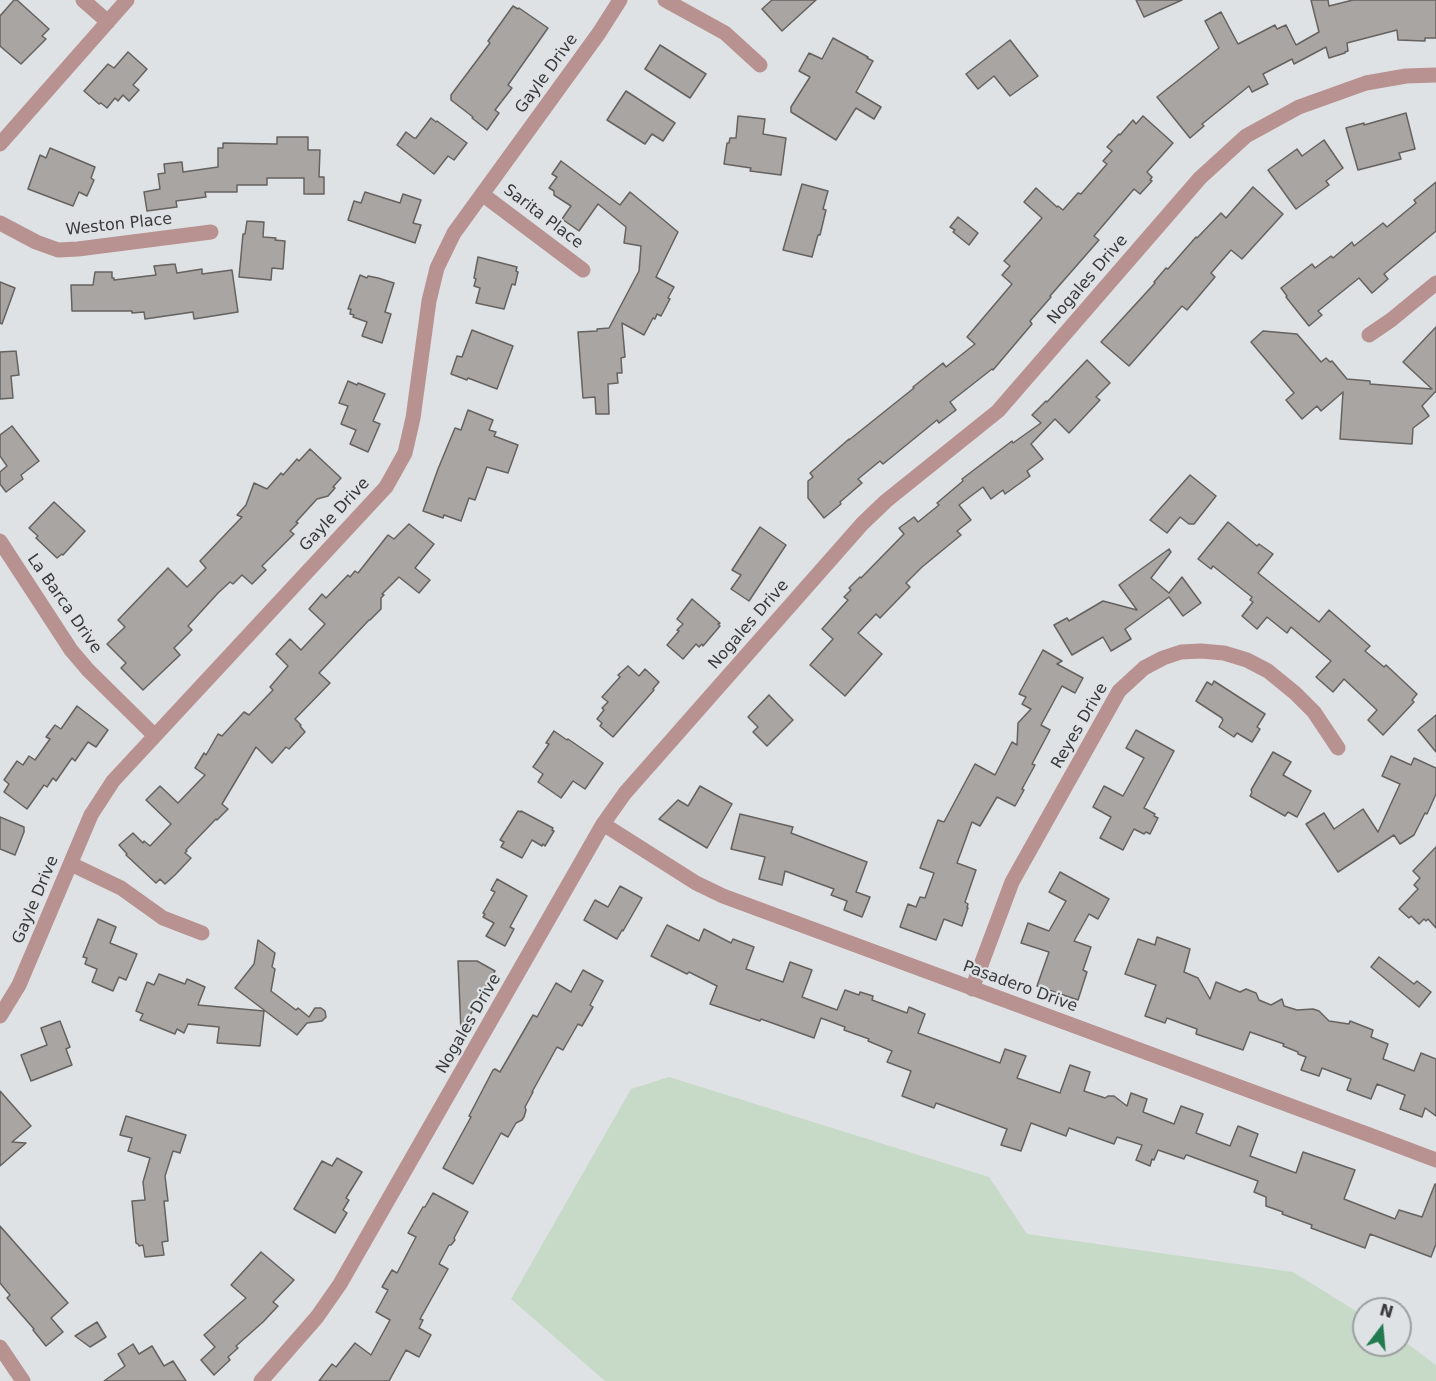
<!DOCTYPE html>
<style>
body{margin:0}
#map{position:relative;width:1436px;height:1381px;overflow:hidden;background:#dfe2e4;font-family:"DejaVu Sans",sans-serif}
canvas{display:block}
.north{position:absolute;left:1352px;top:1297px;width:60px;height:60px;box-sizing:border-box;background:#dfe2e4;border:2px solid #9c9fa0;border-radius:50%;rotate:16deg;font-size:16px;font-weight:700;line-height:24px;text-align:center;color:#383a3b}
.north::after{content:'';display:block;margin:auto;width:21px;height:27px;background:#227b50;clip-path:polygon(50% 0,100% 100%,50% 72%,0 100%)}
</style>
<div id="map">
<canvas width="1436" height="1381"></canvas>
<div class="north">N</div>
</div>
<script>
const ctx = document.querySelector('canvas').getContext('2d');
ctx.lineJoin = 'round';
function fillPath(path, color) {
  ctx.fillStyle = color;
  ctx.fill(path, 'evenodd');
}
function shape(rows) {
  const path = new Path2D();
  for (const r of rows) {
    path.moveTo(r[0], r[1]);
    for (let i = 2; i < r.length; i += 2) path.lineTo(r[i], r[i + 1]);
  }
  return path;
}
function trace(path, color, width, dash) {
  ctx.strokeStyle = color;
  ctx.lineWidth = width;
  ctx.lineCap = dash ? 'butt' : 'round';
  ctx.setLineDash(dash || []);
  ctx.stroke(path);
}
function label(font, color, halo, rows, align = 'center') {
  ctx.font = font + ' "DejaVu Sans",sans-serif';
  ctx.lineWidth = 4.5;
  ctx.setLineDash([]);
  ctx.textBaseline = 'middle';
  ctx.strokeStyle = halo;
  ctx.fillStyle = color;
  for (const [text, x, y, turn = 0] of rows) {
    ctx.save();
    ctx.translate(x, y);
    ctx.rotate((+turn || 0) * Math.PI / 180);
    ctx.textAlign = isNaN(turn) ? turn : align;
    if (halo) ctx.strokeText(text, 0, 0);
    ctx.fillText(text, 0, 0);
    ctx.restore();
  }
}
fillPath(shape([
 [669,1077,989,1177,1027,1234,1293,1272,1364,1316,1364,1345,1400,1345,1400,1338,1436,1365,1436,1381,605,1381,511,1299,631,1089]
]), '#c7dac7');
const building = shape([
 [14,0,17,0,49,29,42,36,46,39,21,64,0,46,0,16,14,0],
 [772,0,816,0,782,31,762,9,772,0],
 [1136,0,1182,0,1144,17,1136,0],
 [1311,0,1328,0,1329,6,1353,0,1436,0,1436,38,1425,38,1425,41,1398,40,1397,30,1347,43,1348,51,1345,52,1345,53,1329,58,1326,47,1294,64,1292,59,1263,74,1268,84,1252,92,1249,86,1202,124,1204,126,1190,138,1157,97,1219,48,1205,21,1221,12,1238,44,1275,25,1277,29,1286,25,1296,45,1319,32,1311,0],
 [513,6,518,9,519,8,548,28,508,85,512,88,495,110,499,113,487,130,472,118,473,117,451,100,451,95,490,43,488,41,513,6],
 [833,38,868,57,867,58,873,61,856,92,881,107,874,119,856,108,836,140,791,112,791,107,810,77,799,71,809,53,822,59,833,38],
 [1010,40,1038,76,1010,96,994,76,978,89,966,74,1010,40],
 [660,45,706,74,690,98,645,69,660,45],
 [128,52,147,69,133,85,139,90,129,101,123,95,118,101,115,98,107,108,101,103,99,104,84,91,108,64,114,68,128,52],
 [626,91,675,123,663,141,652,134,645,144,607,120,626,91],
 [1406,113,1415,149,1399,153,1401,159,1358,170,1346,128,1364,123,1364,125,1406,113],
 [738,116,765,119,763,134,786,138,781,175,750,171,751,168,724,164,727,143,729,143,730,138,736,138,738,116],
 [1143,116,1173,143,1147,172,1152,177,1150,180,1152,181,1140,194,1134,189,1094,236,1099,240,1050,296,1051,297,1030,321,1032,324,993,370,992,369,950,402,956,410,939,423,937,420,883,464,880,461,858,479,862,483,840,502,841,504,824,518,808,498,808,481,813,477,810,473,849,439,849,440,914,388,913,387,943,363,946,367,975,344,967,337,1012,284,1002,275,1010,266,1004,261,1042,218,1024,202,1036,188,1057,207,1058,206,1063,210,1078,193,1081,194,1107,164,1103,161,1112,151,1107,147,1119,134,1120,135,1133,120,1136,124,1143,116],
 [431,118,436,122,437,121,467,143,454,160,448,156,434,174,397,145,406,132,414,138,416,138,431,118],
 [277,137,308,137,308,150,320,150,319,177,324,177,324,194,304,194,304,178,267,178,267,185,237,185,237,192,205,192,206,197,176,201,177,207,147,211,144,192,160,189,158,174,165,173,164,164,182,162,183,172,218,167,218,148,223,148,223,143,277,144,277,137],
 [1324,140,1343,168,1326,181,1329,185,1296,209,1268,170,1297,149,1302,156,1324,140],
 [50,148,95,167,91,178,94,180,87,196,79,192,73,206,28,189,40,155,46,158,50,148],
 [561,161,620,205,630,192,678,232,656,277,674,287,668,298,670,299,661,316,657,314,655,319,653,318,644,335,622,323,625,357,621,358,622,373,617,373,618,383,608,384,609,414,596,414,595,397,583,398,578,332,597,331,597,329,609,328,639,271,641,246,624,243,626,227,598,204,579,231,562,219,571,206,554,195,554,191,549,188,557,177,552,174,561,161],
 [1436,182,1436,231,1384,274,1388,279,1372,293,1359,278,1318,311,1322,315,1309,326,1286,297,1287,296,1281,288,1312,264,1315,268,1331,256,1333,258,1352,242,1354,246,1383,223,1387,227,1416,203,1414,200,1436,182],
 [802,184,828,191,823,209,826,210,820,235,818,235,812,257,783,250,802,184],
 [1253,187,1283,214,1242,259,1231,250,1211,273,1215,277,1187,310,1182,306,1129,366,1101,342,1155,283,1154,282,1166,268,1168,269,1196,237,1197,238,1221,213,1226,218,1253,187],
 [365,192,400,203,403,194,421,200,413,223,421,225,415,243,348,220,354,201,361,203,365,192],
 [958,217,978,233,969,245,953,232,955,230,950,227,958,217],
 [247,221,264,222,263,237,276,238,275,240,285,241,283,269,272,268,271,280,239,277,243,234,245,234,247,221],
 [478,257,517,267,516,271,518,272,515,285,512,284,504,309,476,303,480,288,474,286,476,279,474,278,478,257],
 [175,264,177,273,202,269,202,274,232,270,238,312,194,319,193,312,145,319,144,312,132,313,132,311,72,311,71,285,93,285,95,272,112,272,112,278,114,278,114,280,156,275,154,266,175,264],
 [360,275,367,278,368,276,378,278,394,283,385,312,391,314,382,343,362,336,367,322,353,317,354,315,350,314,351,309,348,309,360,275],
 [0,282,15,288,2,324,0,323,0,282],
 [1436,327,1436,392,1435,392,1422,406,1429,416,1413,428,1412,444,1340,439,1343,392,1321,411,1317,406,1302,419,1286,400,1294,393,1251,342,1263,331,1297,334,1321,362,1326,358,1330,362,1332,361,1347,379,1370,381,1370,384,1432,389,1403,362,1436,327],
 [472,330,513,346,497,389,468,378,467,380,451,374,457,356,462,357,472,330],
 [16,351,19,375,11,376,13,398,0,399,0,352,16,351],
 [1087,360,1110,383,1096,397,1100,400,1069,433,1055,419,1031,444,1043,459,1027,471,1030,476,1005,494,1003,490,991,499,983,487,959,505,971,520,957,531,961,535,922,567,906,583,910,587,880,618,876,614,858,633,882,654,845,696,810,665,833,639,822,629,848,600,844,597,851,590,849,588,860,577,861,578,904,534,899,528,914,517,918,522,939,505,937,503,963,481,962,479,1012,441,1013,443,1041,423,1032,415,1046,401,1047,402,1087,360],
 [348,381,357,385,358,383,385,394,373,421,380,424,368,452,350,444,356,430,341,424,348,406,339,403,348,381],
 [468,410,493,420,489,430,496,432,494,436,518,445,508,473,487,467,475,500,469,498,461,521,444,515,443,518,423,511,438,469,455,428,461,430,468,410],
 [12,426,39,461,21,475,23,479,6,492,0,484,0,472,7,466,0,456,0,435,12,426],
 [310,449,341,478,333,487,335,488,328,496,317,499,296,522,298,523,290,531,294,534,262,566,266,570,252,584,242,575,233,584,230,582,218,593,188,626,192,630,174,648,180,655,143,690,121,668,126,663,107,644,125,627,118,620,168,568,187,587,206,568,200,561,242,517,237,515,246,505,254,483,267,489,281,473,283,475,297,459,299,461,310,449],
 [1190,475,1216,496,1194,524,1189,524,1180,517,1167,533,1150,520,1190,475],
 [54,502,85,531,63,555,62,554,57,558,36,538,38,536,29,528,54,502],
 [1228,522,1257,546,1259,544,1273,554,1258,573,1319,622,1329,610,1370,646,1365,651,1384,667,1386,665,1417,694,1412,700,1414,702,1383,735,1368,720,1377,710,1344,679,1333,692,1316,677,1331,661,1291,627,1287,633,1267,617,1257,629,1242,616,1253,602,1250,600,1252,597,1213,566,1211,569,1198,559,1228,522],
 [409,524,434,544,415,568,430,580,419,593,399,577,382,594,384,595,381,598,381,609,370,620,369,620,319,673,330,683,295,719,301,725,300,726,305,732,289,749,286,747,272,763,256,747,222,804,228,809,217,820,216,819,186,850,187,851,185,853,191,858,175,875,165,884,160,879,156,883,126,855,127,854,119,845,133,833,143,843,144,841,150,846,171,824,146,800,160,786,178,803,205,775,195,768,204,753,206,755,218,734,222,736,244,712,249,715,273,690,270,687,288,666,276,654,290,639,301,650,325,624,309,609,322,594,326,598,348,575,350,577,355,571,358,573,388,535,394,539,409,524],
 [760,527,786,545,749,601,731,589,741,575,732,570,760,527],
 [1169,549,1171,552,1151,578,1169,593,1182,577,1201,603,1183,616,1169,597,1125,629,1131,639,1111,651,1103,637,1072,655,1054,625,1067,618,1069,621,1103,601,1137,610,1119,585,1169,549],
 [692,599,720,623,718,624,720,626,703,646,702,644,699,647,696,644,683,659,667,645,679,631,677,630,683,624,677,619,692,599],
 [1043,650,1062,661,1057,664,1083,678,1075,693,1062,686,1041,725,1050,730,1032,764,1035,765,1022,789,1024,790,1015,806,997,797,980,826,972,822,957,863,976,870,965,902,968,904,967,908,968,908,962,926,944,919,936,940,900,927,908,904,916,907,920,897,925,898,934,873,920,868,938,820,944,822,975,764,995,775,1012,742,1017,745,1018,723,1031,709,1022,704,1026,697,1019,694,1043,650],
 [628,666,639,676,645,669,659,682,653,689,654,690,613,737,600,726,602,723,597,719,604,710,602,708,608,702,602,697,620,677,618,675,628,666],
 [1214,681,1265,714,1257,727,1260,729,1252,742,1237,733,1234,737,1219,727,1223,720,1222,719,1222,718,1196,701,1207,682,1212,685,1214,681],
 [769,695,793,720,767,746,753,732,758,727,748,717,769,695],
 [77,706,108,730,96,747,88,742,75,761,72,758,56,781,53,778,47,787,44,785,27,809,4,792,9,784,4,780,17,761,23,765,29,756,35,760,50,739,46,737,55,725,61,729,77,706],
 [1436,715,1436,752,1418,730,1436,715],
 [1136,730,1174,751,1144,808,1155,814,1154,816,1158,818,1150,834,1146,832,1144,834,1134,829,1123,850,1100,838,1111,817,1093,807,1104,786,1123,796,1144,758,1126,748,1136,730],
 [554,731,567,740,568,739,603,763,585,789,573,781,561,798,538,782,543,774,533,767,549,744,546,743,554,731],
 [1273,752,1291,762,1283,775,1311,791,1297,817,1288,812,1285,816,1250,796,1252,792,1251,790,1273,752],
 [1391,756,1411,765,1414,758,1436,768,1436,794,1427,814,1425,813,1414,835,1400,844,1394,835,1338,872,1306,824,1324,813,1334,829,1363,809,1378,832,1400,784,1382,776,1391,756],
 [700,786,732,804,707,848,659,819,678,800,688,806,700,786],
 [518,811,521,812,521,811,553,828,552,830,554,831,545,846,543,844,542,846,532,840,522,858,501,847,504,842,500,840,518,811],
 [740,814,793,827,791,833,867,862,856,892,870,897,862,917,844,910,847,901,831,895,834,889,785,871,782,885,759,879,765,857,731,849,740,814],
 [0,817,24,827,24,832,15,855,0,849,0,817],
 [1436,847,1436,928,1428,919,1426,921,1424,919,1419,924,1411,916,1409,918,1399,909,1418,889,1414,885,1420,878,1413,871,1436,847],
 [1060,872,1109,899,1098,919,1089,914,1074,941,1091,947,1083,970,1087,972,1078,1000,1037,986,1049,952,1021,943,1028,923,1049,931,1066,901,1049,892,1060,872],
 [497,879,527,896,510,927,514,929,505,946,486,936,494,923,483,917,485,914,483,913,495,892,491,890,497,879],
 [620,886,642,898,623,931,622,930,617,939,584,920,595,900,608,907,620,886],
 [98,919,116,927,110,943,137,954,126,980,119,977,113,991,92,982,97,969,85,964,87,958,83,957,98,919],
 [667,925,699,941,704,929,731,943,733,939,754,947,746,969,783,982,790,962,812,970,802,997,837,1010,845,990,859,995,860,992,873,996,872,1000,907,1013,909,1007,925,1014,918,1033,1000,1063,1005,1049,1026,1056,1017,1078,1060,1093,1070,1065,1090,1072,1084,1091,1105,1098,1108,1096,1114,1096,1127,1106,1131,1093,1147,1099,1143,1112,1174,1124,1181,1106,1203,1114,1196,1133,1230,1146,1238,1126,1258,1134,1250,1156,1296,1173,1303,1152,1355,1170,1344,1199,1395,1219,1399,1210,1422,1217,1435,1184,1436,1184,1436,1244,1431,1257,1370,1234,1365,1248,1311,1228,1312,1225,1282,1214,1283,1212,1266,1206,1266,1197,1254,1192,1258,1181,1187,1155,1186,1155,1184,1159,1158,1150,1154,1160,1152,1159,1150,1166,1136,1160,1142,1145,1117,1137,1114,1144,1069,1128,1066,1136,1031,1123,1021,1151,1001,1145,1007,1129,936,1103,934,1108,902,1096,911,1071,887,1062,892,1051,868,1041,869,1039,844,1030,845,1027,821,1018,814,1038,761,1019,760,1021,710,1004,717,986,689,972,687,974,651,956,667,925],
 [1157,937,1190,949,1184,972,1198,978,1210,999,1216,982,1240,992,1246,989,1256,993,1259,1000,1271,1005,1282,999,1284,1006,1297,1010,1313,1009,1319,1011,1329,1021,1349,1024,1350,1021,1373,1030,1371,1037,1388,1044,1383,1059,1414,1071,1421,1053,1436,1059,1436,1116,1425,1108,1422,1117,1400,1109,1405,1095,1377,1084,1371,1099,1347,1090,1351,1079,1322,1068,1319,1076,1301,1070,1306,1057,1298,1054,1298,1052,1283,1046,1284,1044,1250,1032,1243,1050,1196,1034,1197,1029,1167,1018,1165,1023,1145,1016,1156,985,1125,974,1138,939,1155,945,1157,937],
 [258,940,275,953,272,967,275,969,271,991,296,1010,298,1008,309,1017,315,1008,321,1008,325,1011,326,1017,322,1021,307,1023,297,1035,235,988,254,964,258,940],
 [1379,957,1414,984,1417,981,1431,992,1419,1007,1371,967,1379,957],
 [458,961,477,961,495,971,479,998,479,1001,474,1005,474,1008,461,1032,458,961],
 [583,970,603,981,590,1005,593,1007,582,1026,578,1024,563,1050,557,1047,532,1092,533,1092,525,1107,526,1110,524,1117,522,1120,516,1123,508,1137,501,1133,473,1184,443,1168,471,1117,469,1116,493,1070,495,1069,500,1072,533,1015,537,1017,556,983,571,992,583,970],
 [159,974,185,984,187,979,205,987,198,1005,264,1011,260,1046,217,1043,219,1027,188,1024,184,1033,177,1029,175,1034,140,1020,143,1014,136,1011,147,982,154,985,159,974],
 [60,1021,70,1047,66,1049,72,1065,31,1081,21,1055,47,1045,41,1028,60,1021],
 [0,1091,31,1126,12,1142,26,1143,0,1166,0,1091],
 [126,1116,186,1135,180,1153,173,1151,165,1176,168,1201,164,1201,168,1241,162,1242,164,1255,145,1257,143,1245,139,1246,138,1244,136,1243,132,1201,145,1200,143,1182,150,1158,128,1151,132,1138,120,1135,126,1116],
 [337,1158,362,1172,346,1198,349,1200,343,1210,347,1213,335,1233,294,1209,322,1161,332,1166,337,1158],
 [433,1193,468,1212,454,1238,455,1240,451,1245,449,1245,439,1264,448,1269,420,1319,423,1320,419,1328,431,1335,419,1357,406,1350,389,1381,319,1381,332,1364,336,1367,355,1343,371,1355,390,1320,376,1312,388,1290,382,1287,392,1270,397,1273,416,1237,408,1233,423,1207,425,1207,433,1193],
 [0,1226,68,1303,51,1318,63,1332,46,1346,33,1330,34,1329,7,1298,10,1295,0,1283,0,1226],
 [261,1252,294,1280,273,1302,278,1306,263,1322,236,1346,238,1348,228,1357,230,1360,214,1375,201,1360,215,1347,204,1335,246,1298,231,1285,261,1252],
 [97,1322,106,1337,90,1347,75,1336,97,1322],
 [133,1344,139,1354,152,1346,164,1366,173,1361,186,1381,104,1381,125,1366,118,1354,133,1344]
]);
fillPath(building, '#a8a5a3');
trace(building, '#656260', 1.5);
trace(shape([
 [83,0,108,22],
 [665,0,725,33,760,65],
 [0,144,127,0],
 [482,194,583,270],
 [0,223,36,242,58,250,78,249,211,232],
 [1369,335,1391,320,1436,283],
 [0,541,71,650,88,670,154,735],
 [603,824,696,883,723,896,1367,1134,1436,1160],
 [71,864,121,888,163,918,202,933],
 [972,989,1012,882,1119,691,1144,668,1163,658,1181,652,1201,651,1224,653,1247,660,1268,671,1295,693,1314,712,1338,748],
 [0,1016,19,985,91,815,113,781,386,487,405,453,413,418,429,301,437,268,454,233,599,33,620,0],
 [0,1347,23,1381],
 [261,1381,317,1317,340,1284,603,824,625,793,862,524,886,501,998,411,1200,178,1246,136,1299,107,1366,83,1406,76,1436,75]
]), '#b89291', 15);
label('16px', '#383a3b', '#dfe2e4', [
 ["Gayle Drive",547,74,-54],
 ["Sarita Place",543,217,37],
 ["Weston Place",119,225,-6],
 ["Nogales Drive",1088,280,-49],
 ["Gayle Drive",335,515,-47],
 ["La Barca Drive",64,604,55],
 ["Nogales Drive",749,625,-49],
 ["Reyes Drive",1080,726,-60],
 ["Gayle Drive",36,900,-67],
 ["Pasadero Drive",1020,987,20],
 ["Nogales Drive",469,1024,-60]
]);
</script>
